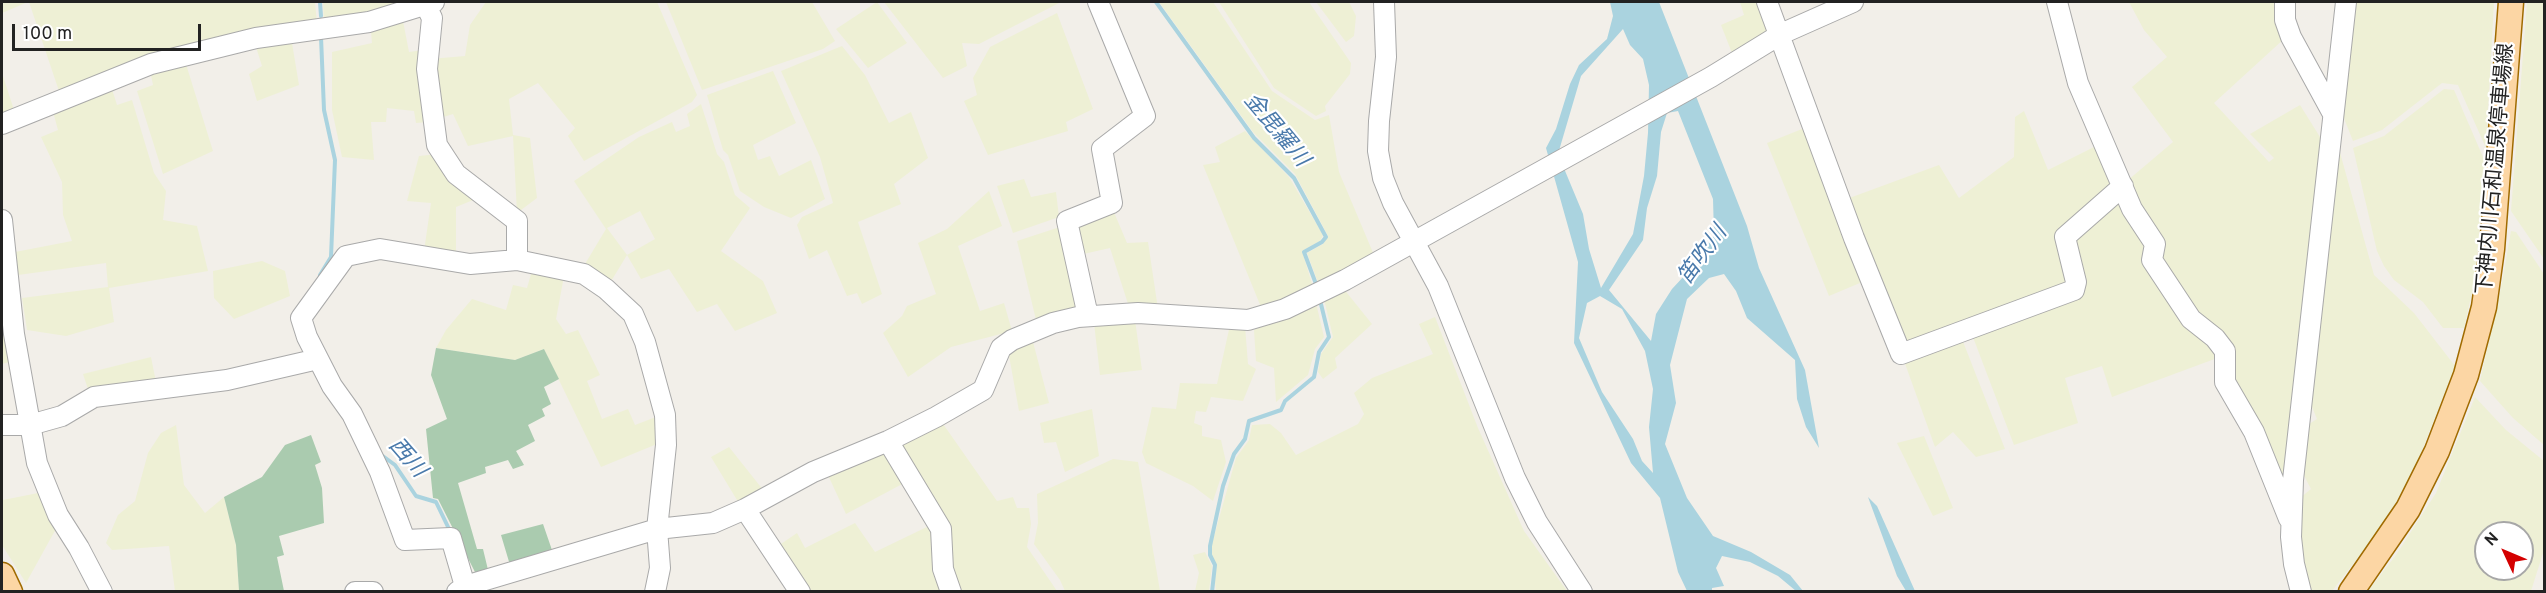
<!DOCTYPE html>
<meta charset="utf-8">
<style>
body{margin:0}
#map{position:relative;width:2546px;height:593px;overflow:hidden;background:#f2efe9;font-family:Overpass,sans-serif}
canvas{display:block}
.frame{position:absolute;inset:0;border:3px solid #222;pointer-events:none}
.north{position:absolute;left:2474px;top:521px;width:60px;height:60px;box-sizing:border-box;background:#fff;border:2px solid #a7a7a7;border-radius:50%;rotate:314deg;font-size:16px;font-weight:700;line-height:24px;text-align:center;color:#222}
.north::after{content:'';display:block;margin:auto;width:21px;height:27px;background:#d40000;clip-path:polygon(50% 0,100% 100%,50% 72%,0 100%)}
.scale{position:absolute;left:12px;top:24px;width:189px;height:27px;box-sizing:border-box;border:3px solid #222;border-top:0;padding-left:8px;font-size:18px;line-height:21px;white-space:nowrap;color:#222;-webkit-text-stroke:4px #fff;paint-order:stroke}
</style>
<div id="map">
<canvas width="2546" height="593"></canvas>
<div class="frame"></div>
<div class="north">N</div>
<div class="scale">100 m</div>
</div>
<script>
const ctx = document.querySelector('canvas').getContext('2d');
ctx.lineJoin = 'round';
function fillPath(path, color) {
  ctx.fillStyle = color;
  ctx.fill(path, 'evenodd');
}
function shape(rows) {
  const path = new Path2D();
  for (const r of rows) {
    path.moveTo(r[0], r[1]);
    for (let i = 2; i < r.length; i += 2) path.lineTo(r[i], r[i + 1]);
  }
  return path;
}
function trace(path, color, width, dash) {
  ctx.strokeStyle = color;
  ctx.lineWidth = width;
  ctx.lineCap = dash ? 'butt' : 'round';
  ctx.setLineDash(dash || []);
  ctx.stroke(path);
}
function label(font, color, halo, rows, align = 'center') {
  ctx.font = font + ' Overpass,"Noto Sans JP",sans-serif';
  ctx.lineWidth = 4.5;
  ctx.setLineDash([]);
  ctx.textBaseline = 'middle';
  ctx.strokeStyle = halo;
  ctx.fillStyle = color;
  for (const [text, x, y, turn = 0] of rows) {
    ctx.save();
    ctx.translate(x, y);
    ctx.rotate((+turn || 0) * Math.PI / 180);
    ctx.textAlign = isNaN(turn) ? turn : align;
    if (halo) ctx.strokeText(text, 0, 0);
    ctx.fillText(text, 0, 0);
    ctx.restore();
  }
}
fillPath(shape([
 [2,2,28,2,2,13],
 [29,2,315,2,317,23,60,94],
 [323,2,413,2,324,23],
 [486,2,657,2,697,95,692,102,584,161,568,136,575,128,538,83,509,99,513,135,530,138,537,198,517,213,513,136,468,146,453,114,437,119,430,59,465,56,470,25],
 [666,2,812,2,835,41,823,49,702,90],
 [877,2,907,43,868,68,836,29],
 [884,2,1061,2,979,44,962,43,967,66,943,78],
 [1159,2,1213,2,1272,91,1315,120,1329,115,1339,172,1374,255,1319,285,1307,253,1323,244,1328,236,1295,174,1253,132],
 [1219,2,1309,2,1351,63,1350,74,1325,106,1326,111,1316,116,1274,88],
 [1316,2,1349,2,1356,16,1354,36,1346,42],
 [1740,2,1761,2,1771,30,1732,53,1721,25,1744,15],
 [2129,2,2280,2,2285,38,2214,103,2269,162,2274,158,2250,134,2300,105,2325,145,2286,498,2229,380,2228,350,2192,315,2157,262,2127,181,2173,142,2132,87,2167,57,2144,30],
 [2351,2,2494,2,2486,148,2458,85,2442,83,2382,130,2353,141,2338,103],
 [2527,2,2544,2,2544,259,2511,211],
 [1057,13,1093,109,1066,122,1068,131,988,155,964,101,977,95,973,78,990,47],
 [403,21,409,52,423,50,428,122,416,123,414,111,387,108,386,122,371,122,374,160,342,157,332,110,332,52,372,43,371,31],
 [291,37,299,85,257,101,249,74,262,66,255,44],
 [842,46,865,75,889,123,911,112,928,158,894,184,901,204,858,222,882,294,862,304,857,293,847,296,827,250,809,259,797,225,802,217,833,203,820,157,781,71],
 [185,61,213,151,163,174,137,91,153,85,150,70],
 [773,71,796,123,753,145,758,160,770,156,779,176,811,160,825,199,791,218,764,207,740,191,728,155,723,150,707,95],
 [2,73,14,110,2,115],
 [111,86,117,105,132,100,154,173,166,191,163,220,197,226,208,271,109,288,114,322,66,336,27,330,22,298,108,287,106,263,18,275,15,252,72,241,63,215,62,182,41,137,58,130,52,108],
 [2444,89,2454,90,2486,164,2475,279,2464,328,2443,328,2423,302,2394,280,2384,266,2377,251,2353,148,2384,136],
 [701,104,717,154,724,162,735,195,750,208,721,251,763,281,777,313,735,331,717,304,697,312,669,269,641,279,627,255,610,283,582,269,606,229,574,181,639,137,672,122,676,132,690,126,687,114],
 [640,211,655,239,627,255,607,228],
 [2024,111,2048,170,2100,144,2118,185,2060,238,2072,283,1903,350,1844,200,1939,165,1959,198,2014,157,2015,117],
 [1807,127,1867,280,1829,296,1767,143],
 [1245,131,1289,177,1323,235,1320,241,1302,251,1313,287,1263,312,1203,165,1220,162,1215,147],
 [2339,149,2374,275,2414,313,2455,366,2414,471,2381,528,2332,591,2306,591,2295,502,2311,489,2298,464,2304,427,2317,419,2305,390],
 [439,154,478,198,456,207,456,256,424,251,431,203,407,201,419,156],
 [1024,179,1031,197,1056,192,1059,217,1013,233,997,186],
 [989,191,1002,226,958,246,980,311,1004,303,1012,331,951,347,908,377,883,333,902,316,907,306,936,294,918,243,947,229],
 [2120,194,2220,357,2112,397,2102,366,2065,378,2078,423,2014,445,1971,332,2078,292,2070,238],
 [1113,210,1127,243,1148,242,1158,309,1130,310,1110,248,1079,255,1074,224],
 [1060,227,1082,310,1037,324,1017,241],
 [2511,231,2516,232,2544,274,2544,445,2513,418,2480,381,2502,283],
 [262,261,285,271,290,296,234,319,214,298,213,271],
 [2,267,13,361,2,364],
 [533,267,564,276,556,319,566,334,578,330,600,375,587,381,602,419,628,409,635,425,661,415,657,444,601,467,544,349,515,360,436,348,446,330,472,299,506,310,513,285,527,288],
 [1343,288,1372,324,1335,358,1337,368,1323,379,1318,372,1321,354,1333,337,1324,299],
 [1316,303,1324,337,1315,349,1308,375,1276,402,1274,368,1256,361,1254,330],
 [1435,317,1478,428,1524,531,1567,591,1216,591,1211,547,1236,458,1249,440,1252,425,1270,424,1281,433,1296,455,1358,424,1364,414,1354,393,1372,378,1433,354,1419,324],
 [1135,320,1142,370,1100,375,1094,323],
 [1230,325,1245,326,1248,364,1256,369,1243,401,1211,397,1206,412,1196,411,1194,423,1202,426,1202,436,1221,440,1226,462,1213,501,1193,486,1146,463,1142,452,1152,407,1176,409,1180,383,1217,384],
 [1032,338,1049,403,1019,411,1008,350],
 [1962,339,2005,449,1976,457,1953,432,1935,447,1903,358],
 [151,357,157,387,90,395,83,374],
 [2475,397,2506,430,2544,461,2544,550,2531,591,2368,591,2396,555,2436,493],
 [2486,533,2522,533,2522,569,2486,569],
 [1092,409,1099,456,1065,472,1056,442,1044,443,1040,423],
 [941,421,997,501,1013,497,1017,508,1029,508,1031,524,1027,547,1057,591,956,591,894,443],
 [176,425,184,485,205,513,224,497,236,545,239,591,175,591,169,546,112,550,106,543,118,515,135,501,148,453,161,433],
 [1924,436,1953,508,1933,516,1897,443],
 [729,447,764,491,740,505,711,457],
 [886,447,906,482,846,514,827,473],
 [1113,459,1138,462,1160,591,1065,591,1060,580,1034,544,1038,523,1037,494],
 [38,493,57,527,26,583,2,545,3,500],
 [855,523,875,552,933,524,944,591,805,591,775,548,797,533,805,548],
 [1205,552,1212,566,1209,591,1195,591,1199,573,1193,555]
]), '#eef0d5');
fillPath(shape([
 [436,348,515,360,544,349,559,379,544,387,551,404,542,409,545,416,528,425,535,441,516,451,524,465,513,469,508,460,485,467,486,473,458,483,477,549,483,549,489,574,477,576,438,499,433,498,426,429,447,419,431,375],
 [311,435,321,462,315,465,322,488,324,523,279,536,284,555,277,557,284,591,239,591,236,545,224,497,262,477,285,445],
 [543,524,553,553,510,565,501,535]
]), '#aacbaf');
fillPath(shape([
 [1610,2,1659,2,1747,226,1759,268,1805,370,1819,448,1806,427,1797,399,1795,360,1747,318,1736,291,1724,274,1709,278,1687,299,1670,365,1676,403,1665,444,1687,498,1713,536,1751,552,1790,575,1803,591,1796,591,1778,576,1750,562,1722,556,1716,568,1724,586,1712,588,1712,591,1687,591,1678,572,1660,498,1631,463,1574,343,1578,262,1546,148,1556,129,1570,84,1579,65,1607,39,1613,16],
 [1623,29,1630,45,1643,59,1649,85,1648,133,1644,176,1633,234,1601,288,1589,249,1583,214,1558,154,1581,76],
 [1678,111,1713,199,1714,235,1698,261,1672,289,1656,314,1651,341,1609,290,1643,240,1647,208,1657,176,1661,132,1667,113],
 [1600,296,1622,309,1645,351,1653,389,1649,427,1653,473,1642,461,1633,439,1602,392,1579,338,1587,303],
 [1868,497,1877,506,1915,591,1906,591,1897,576]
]), '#aad3df');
trace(shape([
 [320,2,321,16],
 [1156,2,1254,138,1294,178,1326,237,1322,242,1304,252,1316,284],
 [320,275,331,257,335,160,324,110,321,37],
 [380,454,395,465,416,496,436,502,450,531],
 [1212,592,1215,565,1210,555,1210,546,1223,486,1234,454,1245,439,1249,421,1281,410,1285,401,1314,377,1319,352,1329,337,1320,300]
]), '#aad3df', 4);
const minor = shape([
 [424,2,432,18,427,69,437,145,456,174,517,221,517,260],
 [1384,2,1386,57,1379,121,1378,151,1383,178,1393,203,1438,286,1515,478,1537,522,1582,592],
 [1767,2,1854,238,1901,354,2074,290,2076,282,2065,237,2123,186],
 [2057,2,2078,83,2132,209,2155,244,2152,260,2191,319,2215,338,2225,351,2225,382,2254,432,2289,519],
 [2285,2,2285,20,2291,37,2333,114],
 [2,124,151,64,256,38,369,22,434,2],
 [2,220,14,334,37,463,58,515,79,548,102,592],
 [1088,316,1067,221,1112,203,1102,149,1145,116,1098,2],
 [2,425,30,425,62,416,94,397,227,380,318,359],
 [888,441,941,529,943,569,951,592],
 [745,509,800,592],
 [465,586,451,538,405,540,380,472,352,414,332,386,307,337,301,318,346,256,380,249,470,264,517,260,584,274,606,289,633,314,645,342,665,415,666,445,657,529,660,568,655,592],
 [355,592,373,592],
 [457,592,465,586,657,529,713,523,745,509,813,472,888,441,936,417,983,390,1001,348,1012,340,1053,323,1078,317,1138,313,1248,320,1285,309,1345,280,1711,77,1781,34,1853,2],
 [2301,592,2294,564,2291,537,2293,480,2346,2]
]);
const major = shape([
 [2,575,10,592],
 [2351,592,2408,509,2437,451,2466,375,2484,307,2492,249,2511,2]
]);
trace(minor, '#a9a9a9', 22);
trace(major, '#a06b00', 27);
trace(minor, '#fff', 20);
trace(major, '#fcd6a4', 24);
label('21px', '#222', '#fff', [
 ["下神内川石和温泉停車場線",2497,169,-85]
]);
label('italic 22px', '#4a7aab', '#fff', [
 ["金毘羅川",1275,131,50],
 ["笛吹川",1704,256,-54],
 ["西川",406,459,49]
]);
</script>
